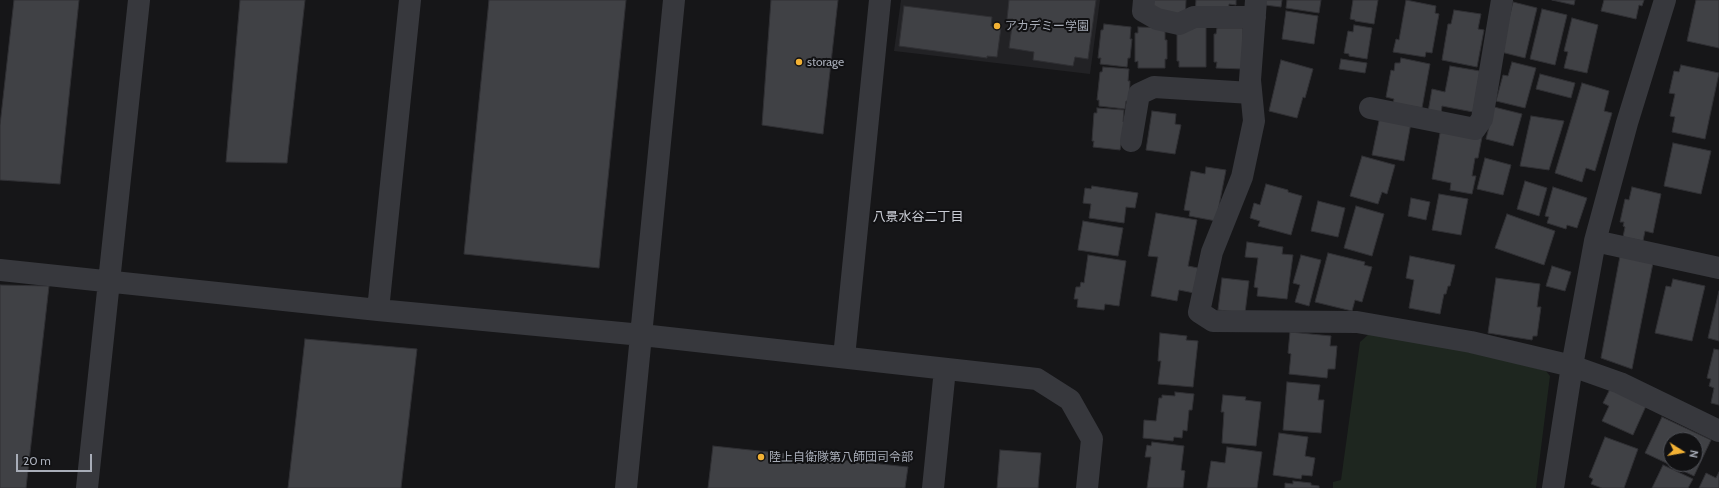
<!DOCTYPE html>
<meta charset="utf-8">
<style>
body{margin:0}
#map{position:relative;width:1719px;height:488px;overflow:hidden;background:#161618;font-family:Cabin,sans-serif}
canvas{display:block}
.north{position:absolute;left:1663px;top:432px;width:40px;height:40px;box-sizing:border-box;background:#111113;border:1px solid #4d4f55;border-radius:50%;rotate:101deg;font-size:11px;font-weight:700;line-height:16px;text-align:center;color:#a8adb8}
.north::after{content:'';display:block;margin:auto;width:14px;height:18px;background:#f2b134;clip-path:polygon(50% 0,100% 100%,50% 72%,0 100%)}
.scale{position:absolute;left:16px;top:454px;width:76px;height:18px;box-sizing:border-box;border:2px solid #a8adb8;border-top:0;padding-left:5px;font-size:12px;line-height:14px;white-space:nowrap;color:#a8adb8;-webkit-text-stroke:3px #111113;paint-order:stroke}
</style>
<div id="map">
<canvas width="1719" height="488"></canvas>
<div class="north">N</div>
<div class="scale">20 m</div>
</div>
<script>
const ctx = document.querySelector('canvas').getContext('2d');
ctx.lineJoin = 'round';
function fillPath(path, color) {
  ctx.fillStyle = color;
  ctx.fill(path, 'evenodd');
}
function shape(rows) {
  const path = new Path2D();
  for (const r of rows) {
    path.moveTo(r[0], r[1]);
    for (let i = 2; i < r.length; i += 2) path.lineTo(r[i], r[i + 1]);
  }
  return path;
}
function trace(path, color, width, dash) {
  ctx.strokeStyle = color;
  ctx.lineWidth = width;
  ctx.lineCap = dash ? 'butt' : 'round';
  ctx.setLineDash(dash || []);
  ctx.stroke(path);
}
function label(font, color, halo, rows, align = 'center') {
  ctx.font = font + ' Cabin,"Noto Sans JP",sans-serif';
  ctx.lineWidth = 4;
  ctx.setLineDash([]);
  ctx.textBaseline = 'middle';
  ctx.strokeStyle = halo;
  ctx.fillStyle = color;
  for (const [text, x, y, turn = 0] of rows) {
    ctx.save();
    ctx.translate(x, y);
    ctx.rotate((+turn || 0) * Math.PI / 180);
    ctx.textAlign = isNaN(turn) ? turn : align;
    if (halo) ctx.strokeText(text, 0, 0);
    ctx.fillText(text, 0, 0);
    ctx.restore();
  }
}
fillPath(shape([
 [901,0,1100,0,1090,74,894,51]
]), '#222225');
fillPath(shape([
 [1370,333,1428,339,1546,371,1550,376,1536,488,1333,488,1333,482,1341,480,1360,342]
]), '#1e261f');
const building = shape([
 [14,0,79,0,60,184,0,180,0,125,14,0],
 [240,0,305,0,287,163,226,162,240,0],
 [489,0,626,0,599,268,464,254,489,0],
 [771,0,838,0,823,134,762,125,771,0],
 [1009,0,1096,0,1088,59,1075,57,1073,66,1033,60,1034,52,1009,48,1013,19,1007,19,1009,0],
 [1153,0,1186,0,1185,23,1151,21,1153,0],
 [1196,0,1236,0,1236,5,1229,4,1228,24,1195,14,1196,0],
 [1265,0,1282,0,1281,7,1265,5,1265,0],
 [1287,0,1321,0,1319,13,1286,8,1287,0],
 [1353,0,1378,0,1374,24,1355,21,1355,20,1350,19,1353,0],
 [1406,0,1436,6,1435,13,1439,14,1432,53,1426,52,1425,57,1393,52,1396,39,1399,40,1406,0],
 [1552,0,1575,0,1574,5,1552,0],
 [1604,0,1644,0,1642,6,1639,5,1636,19,1601,11,1604,0],
 [1696,0,1719,0,1719,48,1687,41,1696,0],
 [1513,2,1537,8,1525,58,1501,52,1513,2],
 [904,6,992,17,991,26,1001,27,997,57,987,56,987,58,899,46,904,6],
 [1542,9,1567,15,1555,65,1530,59,1542,9],
 [1454,10,1481,14,1478,29,1484,30,1477,67,1442,60,1448,24,1451,24,1454,10],
 [1286,11,1318,16,1314,44,1282,39,1286,11],
 [1572,18,1598,25,1587,73,1564,68,1568,52,1564,51,1572,18],
 [1104,24,1131,27,1130,39,1132,39,1130,58,1128,58,1127,67,1100,64,1101,58,1098,58,1101,30,1103,30,1104,24],
 [1354,25,1372,28,1367,59,1349,56,1349,54,1344,53,1348,31,1353,32,1354,25],
 [1180,26,1206,27,1206,67,1179,67,1179,61,1177,61,1177,32,1180,26],
 [1138,27,1165,28,1165,40,1167,40,1167,59,1165,59,1165,68,1138,68,1138,61,1135,62,1135,33,1138,33,1138,27],
 [1217,28,1243,28,1243,69,1216,68,1217,62,1214,62,1214,34,1216,34,1217,28],
 [1401,58,1430,64,1422,108,1393,103,1394,99,1386,97,1391,70,1394,71,1395,63,1400,63,1401,58],
 [1341,59,1367,63,1365,73,1339,69,1341,59],
 [1281,60,1313,69,1305,98,1303,97,1297,118,1269,111,1281,60],
 [1512,62,1536,68,1525,108,1496,101,1503,75,1508,76,1512,62],
 [1681,65,1719,73,1705,139,1672,132,1675,117,1670,116,1675,94,1669,93,1674,71,1679,72,1681,65],
 [1450,66,1480,71,1473,112,1442,106,1441,114,1428,112,1432,89,1445,92,1450,66],
 [1103,67,1129,69,1128,81,1130,81,1129,101,1126,101,1125,109,1099,106,1099,100,1097,100,1100,72,1102,72,1103,67],
 [1540,74,1575,83,1571,98,1536,89,1540,74],
 [1582,83,1609,91,1604,111,1612,113,1595,171,1586,168,1582,182,1555,173,1582,83],
 [1494,107,1522,114,1513,146,1486,139,1494,107],
 [1097,108,1124,110,1123,122,1125,122,1120,150,1093,147,1094,141,1092,141,1094,113,1097,113,1097,108],
 [1152,111,1176,114,1175,124,1181,125,1175,154,1146,150,1152,111],
 [1380,116,1411,123,1404,161,1372,155,1380,116],
 [1531,116,1564,121,1549,170,1520,166,1531,116],
 [1452,131,1482,137,1478,158,1475,158,1472,176,1476,176,1472,194,1450,190,1451,183,1432,179,1440,133,1452,131],
 [1673,143,1711,151,1701,194,1664,186,1673,143],
 [1362,156,1395,165,1387,194,1382,192,1378,204,1350,196,1362,156],
 [1485,158,1511,165,1503,195,1477,189,1485,158],
 [1206,167,1226,170,1216,221,1189,216,1190,211,1184,210,1191,171,1205,174,1206,167],
 [1525,181,1547,188,1539,216,1517,209,1525,181],
 [1266,184,1288,190,1288,192,1302,196,1291,235,1258,226,1260,221,1250,218,1254,203,1260,205,1266,184],
 [1092,186,1138,193,1135,208,1126,207,1124,223,1089,218,1091,204,1083,203,1085,188,1091,189,1092,186],
 [1553,187,1587,198,1577,228,1567,225,1566,229,1547,223,1549,217,1545,216,1553,187],
 [1632,187,1661,194,1653,233,1645,231,1643,241,1623,237,1625,227,1623,226,1624,222,1620,222,1625,199,1629,200,1632,187],
 [1439,194,1468,199,1461,235,1432,230,1439,194],
 [1411,198,1430,202,1426,220,1408,216,1411,198],
 [1318,201,1345,208,1338,237,1311,231,1318,201],
 [1356,206,1384,214,1372,256,1344,248,1356,206],
 [1156,213,1197,220,1188,266,1198,268,1194,293,1179,290,1177,301,1151,296,1158,257,1148,256,1156,213],
 [1507,214,1555,231,1544,265,1495,248,1507,214],
 [1083,221,1123,228,1118,256,1078,250,1083,221],
 [1247,242,1283,247,1282,254,1293,255,1287,299,1257,296,1258,288,1254,287,1258,258,1245,257,1247,242],
 [1328,253,1365,262,1364,265,1372,267,1362,302,1355,300,1352,311,1315,302,1328,253],
 [1088,255,1126,261,1119,306,1105,304,1104,310,1077,307,1078,299,1074,299,1076,287,1080,287,1081,282,1084,283,1088,255],
 [1301,255,1321,260,1309,306,1295,302,1300,285,1293,283,1301,255],
 [1410,256,1455,265,1450,286,1448,286,1446,294,1444,294,1440,314,1409,308,1414,280,1406,278,1410,256],
 [1620,256,1653,263,1632,369,1601,358,1620,256],
 [1552,266,1571,272,1565,291,1546,286,1552,266],
 [1222,278,1249,281,1245,313,1218,310,1222,278],
 [1496,278,1540,284,1537,307,1541,307,1537,336,1533,336,1532,340,1488,333,1496,278],
 [1673,279,1705,286,1692,341,1655,333,1666,286,1671,287,1673,279],
 [0,285,49,286,26,488,0,488,0,285],
 [1719,291,1719,341,1708,338,1719,291],
 [1290,332,1331,336,1330,346,1337,346,1335,369,1328,369,1327,378,1289,374,1291,354,1288,353,1290,332],
 [1160,333,1187,336,1186,340,1198,341,1193,387,1158,384,1161,361,1158,361,1160,333],
 [305,339,417,349,401,488,288,488,305,339],
 [1714,349,1719,350,1719,405,1711,403,1714,388,1709,386,1711,379,1707,378,1714,349],
 [1287,382,1320,385,1318,400,1324,400,1321,433,1283,430,1287,382],
 [1610,389,1646,406,1633,435,1602,421,1609,406,1603,403,1610,389],
 [1175,392,1194,394,1192,410,1189,410,1187,431,1183,430,1182,438,1174,437,1173,441,1143,438,1144,420,1156,421,1159,398,1162,398,1162,395,1175,396,1175,392],
 [1223,395,1246,397,1245,400,1261,402,1256,446,1222,443,1224,412,1221,412,1223,395],
 [1662,417,1711,440,1694,476,1645,453,1662,417],
 [1671,440,1695,440,1695,464,1671,464,1671,440],
 [1279,433,1308,437,1305,456,1315,458,1312,476,1302,475,1301,479,1273,475,1279,433],
 [1605,437,1638,449,1624,488,1602,488,1591,484,1593,479,1589,477,1605,437],
 [1152,442,1184,446,1181,470,1185,471,1183,488,1147,488,1151,457,1145,457,1147,445,1151,446,1152,442],
 [713,446,908,467,905,488,708,488,713,446],
 [1227,447,1262,452,1257,488,1207,488,1211,461,1225,463,1227,447],
 [1000,450,1041,453,1038,488,997,488,1000,450],
 [1663,465,1693,479,1688,488,1652,488,1663,465],
 [1719,472,1719,488,1699,488,1706,473,1716,478,1719,472],
 [1293,481,1311,483,1311,485,1319,486,1319,488,1285,488,1285,483,1293,484,1293,481]
]);
fillPath(building, '#404145');
trace(building, '#303034', 1);
trace(shape([
 [1144,0,1143,11,1157,19,1179,24,1194,17,1255,17],
 [1256,0,1250,80,1254,121,1242,177,1212,252,1199,312,1213,321,1357,322,1471,342,1572,366,1620,383,1719,431],
 [1370,108,1475,129,1482,119,1502,0],
 [1131,141,1139,94,1154,87,1251,93],
 [1595,241,1719,268],
 [0,270,378,310,642,335,1037,379,1070,400,1092,439,1087,488],
 [378,310,410,0],
 [844,357,880,0],
 [87,488,139,0],
 [626,488,674,0],
 [933,488,945,369],
 [1553,488,1572,366,1595,241,1627,123,1665,0]
]), '#37383d', 22);
for (const [x, y, r, color] of [
 [997,26,4,"#f2b134"],
 [799,62,4,"#f2b134"],
 [761,457,4,"#f2b134"]
]) {
  const dot = new Path2D();
  dot.arc(x, y, r, 0, 2 * Math.PI);
  ctx.fillStyle = color;
  ctx.fill(dot);
  trace(dot, '#111113', 1.5);
}
label('12px', '#a8adb8', '#111113', [
 ["アカデミー学園",1005,26],
 ["storage",807,62],
 ["陸上自衛隊第八師団司令部",769,457]
], 'left');
label('13px', '#c9ccd4', '#111113', [
 ["八景水谷二丁目",918,217]
]);
</script>
